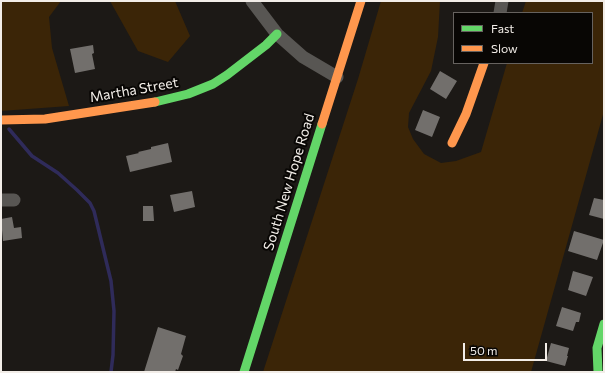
<!DOCTYPE html>
<style>
body{margin:0}
#map{position:relative;width:605px;height:373px;overflow:hidden;background:#1c1916;font-family:Commissioner,sans-serif}
canvas{display:block}
.frame{position:absolute;inset:0;border:2px solid #f2ede8;pointer-events:none}
.legend{position:absolute;left:453px;top:12px;width:140px;height:52px;box-sizing:border-box;background:#080604;border:1px solid #66625f;margin:0;padding:5px 7px;list-style:none;font-size:12px;color:#f2ede8}
.legend li{display:flex;align-items:center;gap:8px;height:20px}
.legend b{width:20px;border:1px solid #66625f}
.scale{position:absolute;left:463px;top:343px;width:84px;height:18px;box-sizing:border-box;border:2px solid #f2ede8;border-top:0;padding-left:5px;font-size:12px;line-height:14px;white-space:nowrap;color:#f2ede8;-webkit-text-stroke:3px #080604;paint-order:stroke}
</style>
<div id="map">
<canvas width="605" height="373"></canvas>
<div class="frame"></div>
<ul class="legend">
<li><b style="height:5px;background:#63d668"></b>Fast</li>
<li><b style="height:5px;background:#ff974d"></b>Slow</li>
</ul>
<div class="scale">50 m</div>
</div>
<script>
const ctx = document.querySelector('canvas').getContext('2d');
ctx.lineJoin = 'round';
function fillPath(path, color) {
  ctx.fillStyle = color;
  ctx.fill(path, 'evenodd');
}
function shape(rows) {
  const path = new Path2D();
  for (const r of rows) {
    path.moveTo(r[0], r[1]);
    for (let i = 2; i < r.length; i += 2) path.lineTo(r[i], r[i + 1]);
  }
  return path;
}
function trace(path, color, width, dash) {
  ctx.strokeStyle = color;
  ctx.lineWidth = width;
  ctx.lineCap = dash ? 'butt' : 'round';
  ctx.setLineDash(dash || []);
  ctx.stroke(path);
}
function label(font, color, halo, rows, align = 'center') {
  ctx.font = font + ' Commissioner,sans-serif';
  ctx.lineWidth = 4;
  ctx.setLineDash([]);
  ctx.textBaseline = 'middle';
  ctx.strokeStyle = halo;
  ctx.fillStyle = color;
  for (const [text, x, y, turn = 0] of rows) {
    ctx.save();
    ctx.translate(x, y);
    ctx.rotate((+turn || 0) * Math.PI / 180);
    ctx.textAlign = isNaN(turn) ? turn : align;
    if (halo) ctx.strokeText(text, 0, 0);
    ctx.fillText(text, 0, 0);
    ctx.restore();
  }
}
fillPath(shape([
 [1,1,61,1,49,17,52,48,69,106,1,111],
 [110,1,175,1,190,36,168,62,138,51],
 [381,1,440,1,438,37,431,71,409,113,408,127,413,139,424,154,441,163,456,161,481,152,507,63,592,63,592,13,522,13,526,1,604,1,604,111,531,372,263,372,358,79]
]), '#3b2507');
trace(shape([
 [9,129,32,156,58,173,77,190,90,203,94,211,111,281,114,311,113,355,111,372]
]), '#2f2b5a', 3.5);
fillPath(shape([
 [93,45,94,53,92,54,95,69,75,73,70,49],
 [440,71,457,81,446,99,430,89],
 [423,110,440,117,432,137,415,130],
 [168,143,172,162,130,172,126,156,139,153,138,152,151,149,151,147],
 [192,191,195,207,174,212,170,195],
 [594,198,604,200,604,219,589,215],
 [143,206,153,206,154,221,143,221],
 [12,217,14,228,21,227,22,238,3,241,1,219],
 [574,231,604,240,597,260,568,251],
 [573,271,593,277,586,296,568,290],
 [562,307,581,313,579,322,576,322,573,331,556,326],
 [158,327,186,336,181,354,183,356,178,370,176,369,175,372,144,372],
 [551,343,569,348,567,356,568,356,565,366,546,361]
]), '#726f6c');
trace(shape([
 [252,1,277,34,303,57,337,77],
 [500,13,502,1],
 [1,200,14,200]
]), '#585653', 13);
trace(shape([
 [155,102,188,94,213,84,227,75,266,45,277,34],
 [244,372,322,124],
 [598,372,597,348,604,324]
]), '#63d668', 9);
trace(shape([
 [1,120,45,119,155,102],
 [322,124,361,1],
 [452,143,466,114,484,63]
]), '#ff974d', 9);
label('14px', '#f2ede8', '#080604', [
 ["Martha Street",134,90,-10],
 ["South New Hope Road",289,182,-73]
]);
</script>
